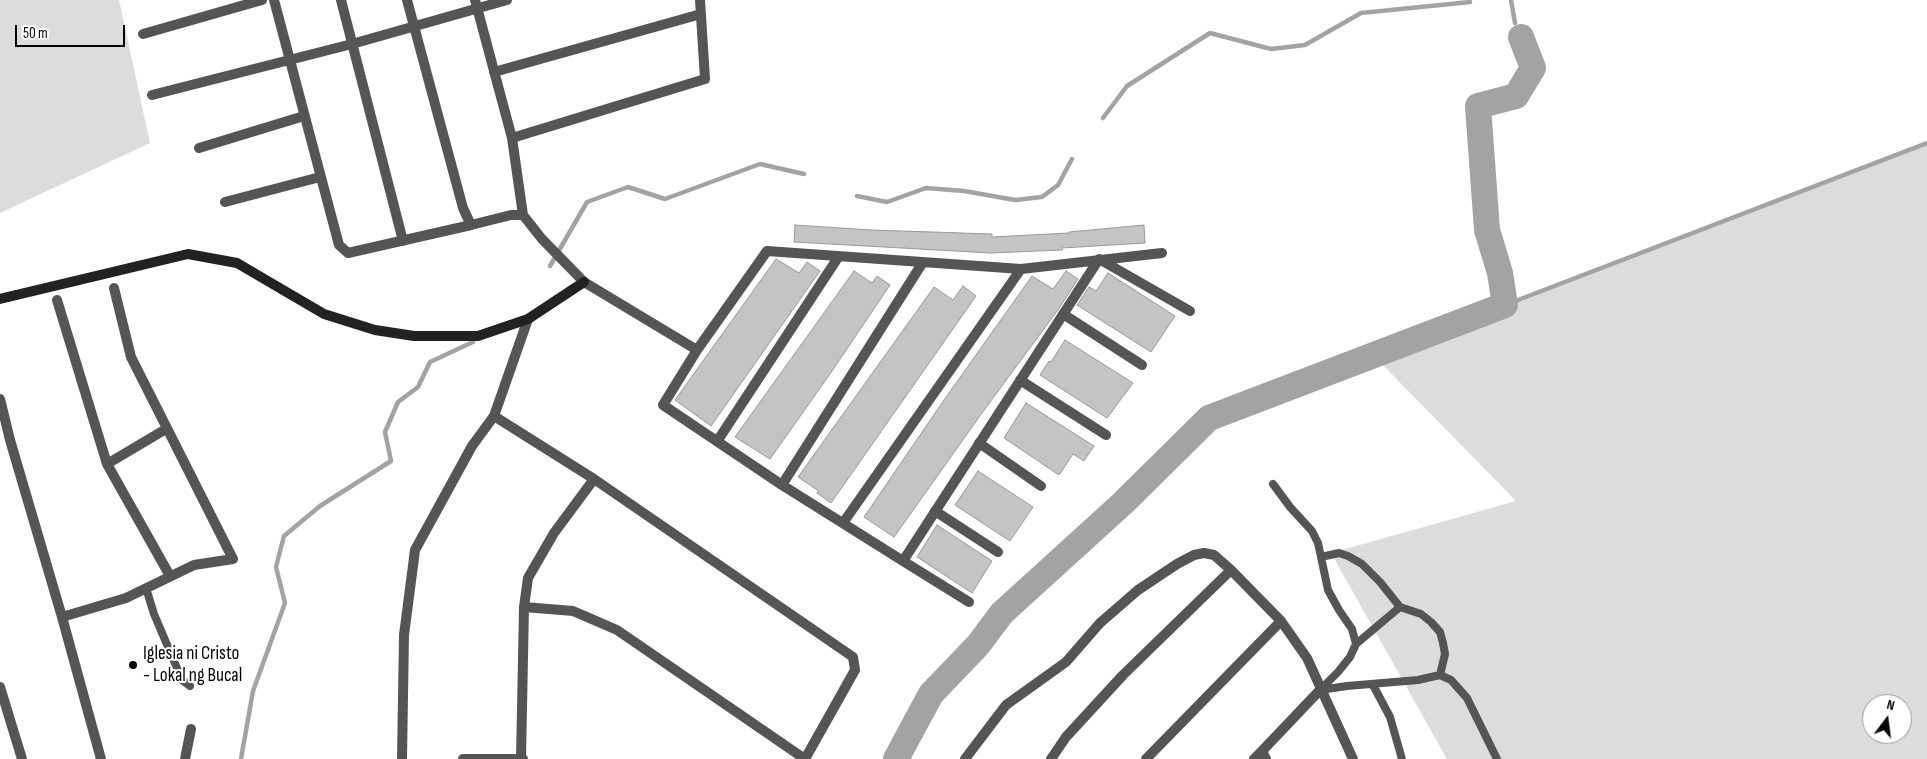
<!DOCTYPE html>
<style>
body{margin:0}
#map{position:relative;width:1927px;height:759px;overflow:hidden;background:#fff;font-family:"Sofia Sans Condensed",sans-serif}
canvas{display:block}
.north{position:absolute;left:1862px;top:694px;width:50px;height:50px;box-sizing:border-box;background:#fff;border:1px solid #999;border-radius:50%;rotate:15deg;font-size:14px;font-weight:700;line-height:20px;text-align:center;color:#000}
.north::after{content:'';display:block;margin:auto;width:18px;height:22px;background:#000;clip-path:polygon(50% 0,100% 100%,50% 72%,0 100%)}
.scale{position:absolute;left:15px;top:25px;width:110px;height:22px;box-sizing:border-box;border:2px solid #000;border-top:0;padding-left:6px;font-size:15px;line-height:18px;white-space:nowrap;color:#000;-webkit-text-stroke:4px #fff;paint-order:stroke}
</style>
<div id="map">
<canvas width="1927" height="759"></canvas>
<div class="north">N</div>
<div class="scale">50 m</div>
</div>
<script>
const ctx = document.querySelector('canvas').getContext('2d');
ctx.lineJoin = 'round';
function fillPath(path, color) {
  ctx.fillStyle = color;
  ctx.fill(path, 'evenodd');
}
function shape(rows) {
  const path = new Path2D();
  for (const r of rows) {
    path.moveTo(r[0], r[1]);
    for (let i = 2; i < r.length; i += 2) path.lineTo(r[i], r[i + 1]);
  }
  return path;
}
function trace(path, color, width, dash) {
  ctx.strokeStyle = color;
  ctx.lineWidth = width;
  ctx.lineCap = dash ? 'butt' : 'round';
  ctx.setLineDash(dash || []);
  ctx.stroke(path);
}
function label(font, color, halo, rows, align = 'center') {
  ctx.font = font + ' "Sofia Sans Condensed",sans-serif';
  ctx.lineWidth = 4;
  ctx.setLineDash([]);
  ctx.textBaseline = 'middle';
  ctx.strokeStyle = halo;
  ctx.fillStyle = color;
  for (const [text, x, y, turn = 0] of rows) {
    ctx.save();
    ctx.translate(x, y);
    ctx.rotate((+turn || 0) * Math.PI / 180);
    ctx.textAlign = isNaN(turn) ? turn : align;
    if (halo) ctx.strokeText(text, 0, 0);
    ctx.fillText(text, 0, 0);
    ctx.restore();
  }
}
fillPath(shape([
 [0,0,119,0,150,143,0,213],
 [1927,143,1927,759,1447,759,1331,553,1516,501,1373,355],
 [1872,704,1902,704,1902,734,1872,734]
]), '#dcdcdc');
trace(shape([
 [1511,0,1515,23],
 [1103,118,1127,86,1210,33,1271,49,1305,45,1361,13,1470,2],
 [857,196,887,202,926,188,964,191,1015,200,1042,197,1058,185,1072,159],
 [550,266,587,202,628,187,665,199,760,164,804,174],
 [1505,305,1927,143],
 [241,759,253,691,285,603,276,567,284,536,320,506,391,461,385,432,398,402,418,387,430,362,473,342]
]), '#a3a3a3', 4.5);
trace(shape([
 [896,759,931,694,978,645,1002,613,1123,503,1209,418,1505,305,1500,273,1487,230,1478,106,1516,96,1533,68,1521,37]
]), '#a3a3a3', 26);
const building = shape([
 [795,225,871,230,992,234,992,237,1069,233,1069,232,1144,225,1145,243,1062,248,1062,250,991,253,794,242,795,225],
 [776,259,799,273,807,262,820,271,711,426,675,400,776,259],
 [854,271,872,283,877,276,890,285,830,374,770,459,735,437,854,271],
 [1066,271,1078,279,1060,307,982,413,894,537,864,517,944,400,1032,276,1053,289,1066,271],
 [1108,273,1175,316,1151,352,1077,305,1089,287,1096,291,1108,273],
 [963,286,976,296,831,503,817,493,819,491,798,477,934,287,953,300,963,286],
 [1065,340,1133,383,1107,418,1040,375,1049,361,1051,362,1065,340],
 [1026,403,1094,446,1084,461,1073,454,1059,475,1004,438,1026,403],
 [978,471,1033,507,1010,541,955,505,978,471],
 [937,525,992,561,972,593,917,557,937,525]
]);
fillPath(building, '#c4c4c4');
trace(building, '#999', 1);
trace(shape([
 [1273,484,1290,507,1312,531,1318,543,1328,590,1339,610,1352,629,1356,644,1350,657,1338,672,1320,690],
 [1321,557,1339,553,1348,556,1362,564,1380,582,1400,607,1421,614,1431,622,1440,632,1443,643,1445,654,1440,675],
 [146,588,154,614,182,680,190,686],
 [1356,644,1400,607],
 [1373,685,1390,717,1402,759],
 [1320,690,1347,686,1418,680,1440,675,1451,680,1467,698,1497,759]
]), '#555', 8);
trace(shape([
 [274,0,339,245,348,253,471,225],
 [341,0,403,241],
 [407,0,463,208,471,225,511,215,523,215],
 [475,0,512,138,523,215,542,239,584,282,697,350],
 [143,34,262,0],
 [494,72,701,14],
 [152,95,352,44,507,0],
 [512,138,705,79,700,0],
 [199,148,304,116],
 [225,202,320,177],
 [1021,269,1162,253],
 [57,300,107,464,170,576],
 [1063,314,1142,365],
 [1020,380,1106,435],
 [0,399,10,440,62,617,101,759],
 [494,416,594,479,853,657,855,670,805,759],
 [718,440,839,256],
 [979,443,1041,486],
 [107,464,166,429],
 [782,485,923,262],
 [935,511,998,552],
 [843,523,1021,269,767,251,697,350,663,405,782,485,903,561,969,602],
 [903,561,1099,259,1190,311],
 [524,607,573,611,617,630,805,759],
 [62,617,126,598,194,565,233,559,131,357,114,288],
 [0,687,22,759],
 [1262,751,1320,690],
 [185,759,191,729],
 [402,759,404,635,415,550,472,446,494,416,528,319],
 [463,759,523,759],
 [521,759,524,607,528,578,554,533,594,479],
 [965,759,1006,705,1066,662,1100,623,1138,590,1177,564,1194,555,1204,553,1214,555,1231,570,1281,621,1307,658,1353,759],
 [1051,759,1066,737,1123,675,1231,570],
 [1146,759,1281,621],
 [1254,759,1262,751,1266,759]
]), '#555', 10);
trace(shape([
 [0,299,188,254,237,263,324,314,375,330,414,336,478,336,528,319,584,282]
]), '#222', 10);
for (const [x, y, r, color] of [
 [133,665,5,"#000"]
]) {
  const dot = new Path2D();
  dot.arc(x, y, r, 0, 2 * Math.PI);
  ctx.fillStyle = color;
  ctx.fill(dot);
  trace(dot, '#fff', 2);
}
label('19px', '#000', '#fff', [
 ["Iglesia ni Cristo",143,654],
 ["- Lokal ng Bucal",143,676]
], 'left');
</script>
